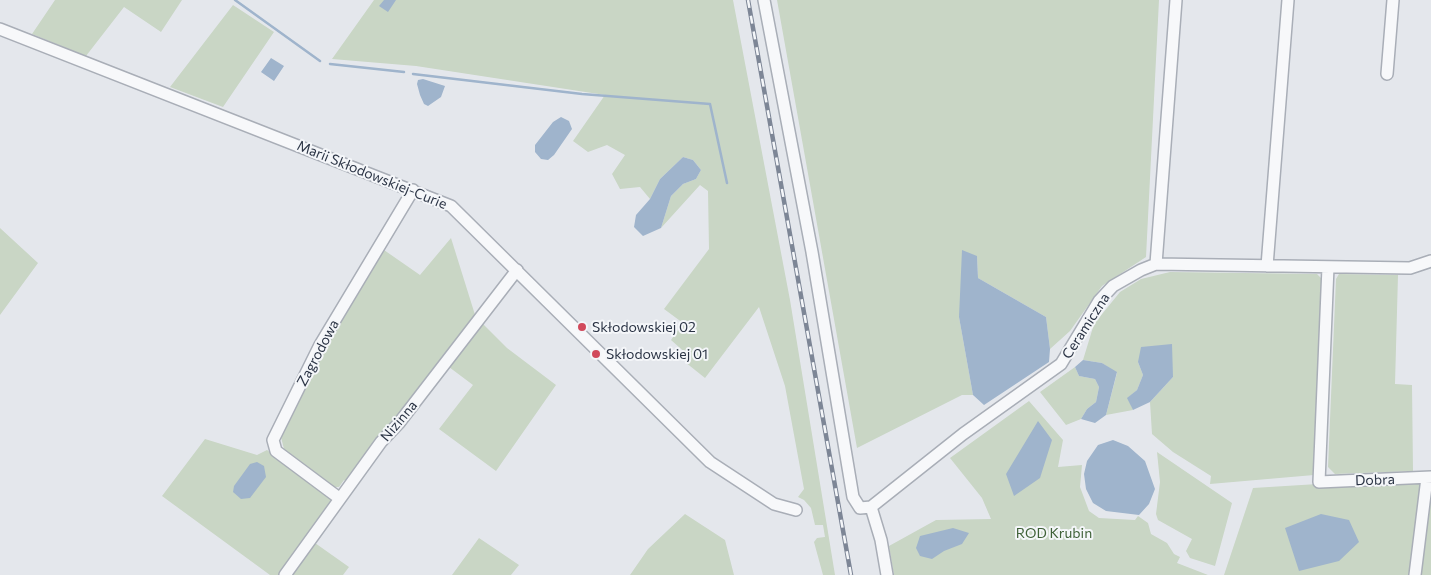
<!DOCTYPE html>
<meta charset="utf-8">
<style>
body{margin:0}
canvas{display:block;background:#e4e7ec}
</style>
<canvas width="1431" height="575"></canvas>
<script>
const ctx = document.querySelector('canvas').getContext('2d');
ctx.lineJoin = 'round';
function fillPath(path, color) {
  ctx.fillStyle = color;
  ctx.fill(path, 'evenodd');
}
function shape(rows) {
  const path = new Path2D();
  for (const r of rows) {
    path.moveTo(r[0], r[1]);
    for (let i = 2; i < r.length; i += 2) path.lineTo(r[i], r[i + 1]);
  }
  return path;
}
function trace(path, color, width, dash) {
  ctx.strokeStyle = color;
  ctx.lineWidth = width;
  ctx.lineCap = dash ? 'butt' : 'round';
  ctx.setLineDash(dash || []);
  ctx.stroke(path);
}
function label(font, color, halo, rows, align = 'center') {
  ctx.font = font + ' Commissioner,sans-serif';
  ctx.lineWidth = 4;
  ctx.setLineDash([]);
  ctx.textBaseline = 'middle';
  ctx.strokeStyle = halo;
  ctx.fillStyle = color;
  for (const [text, x, y, turn = 0] of rows) {
    ctx.save();
    ctx.translate(x, y);
    ctx.rotate((+turn || 0) * Math.PI / 180);
    ctx.textAlign = isNaN(turn) ? turn : align;
    if (halo) ctx.strokeText(text, 0, 0);
    ctx.fillText(text, 0, 0);
    ctx.restore();
  }
}
fillPath(shape([
 [55,0,182,0,161,32,124,7,86,56,32,34],
 [374,0,733,0,790,300,835,575,823,575,814,542,817,538,825,537,823,525,815,525,811,508,804,500,798,497,804,489,785,386,759,307,705,378,685,362,689,356,671,340,683,323,664,309,709,249,708,191,700,185,661,228,671,196,683,184,696,179,701,170,693,160,683,157,660,179,650,199,640,187,620,189,612,174,625,155,607,145,588,152,573,141,605,95,416,66,332,59],
 [777,0,1159,0,1146,257,1102,286,1070,331,1050,349,1046,317,978,278,977,256,959,317,973,395,962,395,857,448],
 [233,5,274,32,223,107,170,87],
 [0,228,38,263,0,315],
 [451,238,476,318,463,333,460,334,457,341,346,482,344,480,339,487,335,487,284,449,281,437,316,364,384,250,420,275],
 [1170,272,1317,274,1322,279,1314,475,1210,484,1211,476,1173,452,1152,434,1150,402,1173,377,1138,362,1143,375,1137,390,1128,398,1133,410,1106,415,1117,373,1102,363,1083,360,1094,324,1120,292,1141,279],
 [1339,274,1398,275,1395,384,1412,385,1413,471,1335,474,1328,467,1336,279],
 [482,323,507,348,556,385,496,471,439,429,473,385,449,367],
 [1075,367,1079,376,1095,379,1099,387,1096,402,1087,409,1081,419,1066,425,1040,392],
 [1029,401,1063,440,1058,467,1082,465,1080,487,1089,511,1099,518,1135,520,1138,516,1148,523,1151,534,1167,543,1174,554,1180,557,1177,563,1208,575,894,575,889,546,936,520,991,519,982,498,950,458],
 [205,439,257,455,267,450,330,495,331,501,280,575,270,575,162,496],
 [1157,452,1232,503,1215,566,1190,558,1186,551,1192,539,1158,520,1156,514,1160,482],
 [1431,477,1431,575,1224,575,1253,488],
 [685,514,725,540,734,575,630,575,648,549],
 [479,538,519,565,511,575,452,575],
 [315,543,349,567,343,575,292,575]
]), '#c9d6c5');
fillPath(shape([
 [384,0,396,0,388,12,379,6],
 [271,58,284,66,274,81,261,72],
 [423,79,445,86,441,97,428,106,424,104,420,95,417,84,418,80],
 [561,117,569,121,572,129,554,155,548,160,541,159,535,152,535,145,553,122],
 [683,157,693,160,701,170,696,179,683,184,671,196,661,228,643,236,634,227,636,215,650,199,660,179],
 [962,250,977,256,978,278,1046,317,1050,349,1049,362,984,405,973,395,959,317],
 [1172,344,1173,377,1150,402,1133,410,1127,398,1137,390,1143,375,1138,362,1141,347],
 [1083,360,1102,363,1117,372,1106,415,1095,423,1081,419,1087,409,1096,402,1099,387,1095,379,1079,376,1075,367],
 [1038,421,1052,440,1040,478,1014,496,1006,474],
 [1113,440,1128,446,1145,461,1155,489,1149,504,1139,515,1106,511,1093,503,1086,489,1084,474,1087,461,1098,445],
 [257,462,264,466,266,477,250,498,241,499,233,492,234,486,250,464],
 [1321,514,1349,520,1359,542,1339,561,1299,571,1285,528],
 [953,528,969,533,962,544,944,551,932,559,920,556,916,548,920,536]
]), '#9fb4cc');
trace(shape([
 [235,0,320,61],
 [330,64,404,72],
 [413,74,582,94,710,104,727,183]
]), '#9fb4cc', 2.5);
const minor = shape([
 [764,0,812,252,853,497,860,508,871,507,963,434,1061,364,1099,301,1113,286,1141,270,1156,264,1410,268,1431,261],
 [0,29,451,206,710,462,774,504,796,510],
 [1387,74,1393,0],
 [1156,264,1176,0],
 [1267,266,1288,0],
 [1328,267,1319,482,1431,477],
 [339,498,276,451,273,440,320,345,413,190],
 [871,507,881,540,887,575],
 [285,575,381,442,399,423,517,270],
 [1415,575,1427,478]
]);
trace(minor, '#a9aeb7', 14);
trace(minor, '#f7f8fa', 11);
const rail = shape([
 [748,0,851,575]
]);
trace(rail, '#7d8696', 4.5);
trace(rail, '#f4f6f9', 2.5, [8]);
for (const [x, y, r, color] of [
 [582,327,5,"#d1495b"],
 [596,354,5,"#d1495b"]
]) {
  const dot = new Path2D();
  dot.arc(x, y, r, 0, 2 * Math.PI);
  ctx.fillStyle = color;
  ctx.fill(dot);
  trace(dot, '#f4f6f9', 2);
}
label('14px', '#2b3445', '#f4f6f9', [
 ["Marii Skłodowskiej-Curie",372,175,22],
 ["Ceramiczna",1086,326,-57],
 ["Zagrodowa",318,353,-62],
 ["Nizinna",399,421,-50],
 ["Dobra",1375,480,-2]
]);
label('14px', '#2b3445', '#f4f6f9', [
 ["Skłodowskiej 02",592,327],
 ["Skłodowskiej 01",606,354]
], 'left');
label('14px', '#3f6138', '#f4f6f9', [
 ["ROD Krubin",1054,533]
]);
</script>
